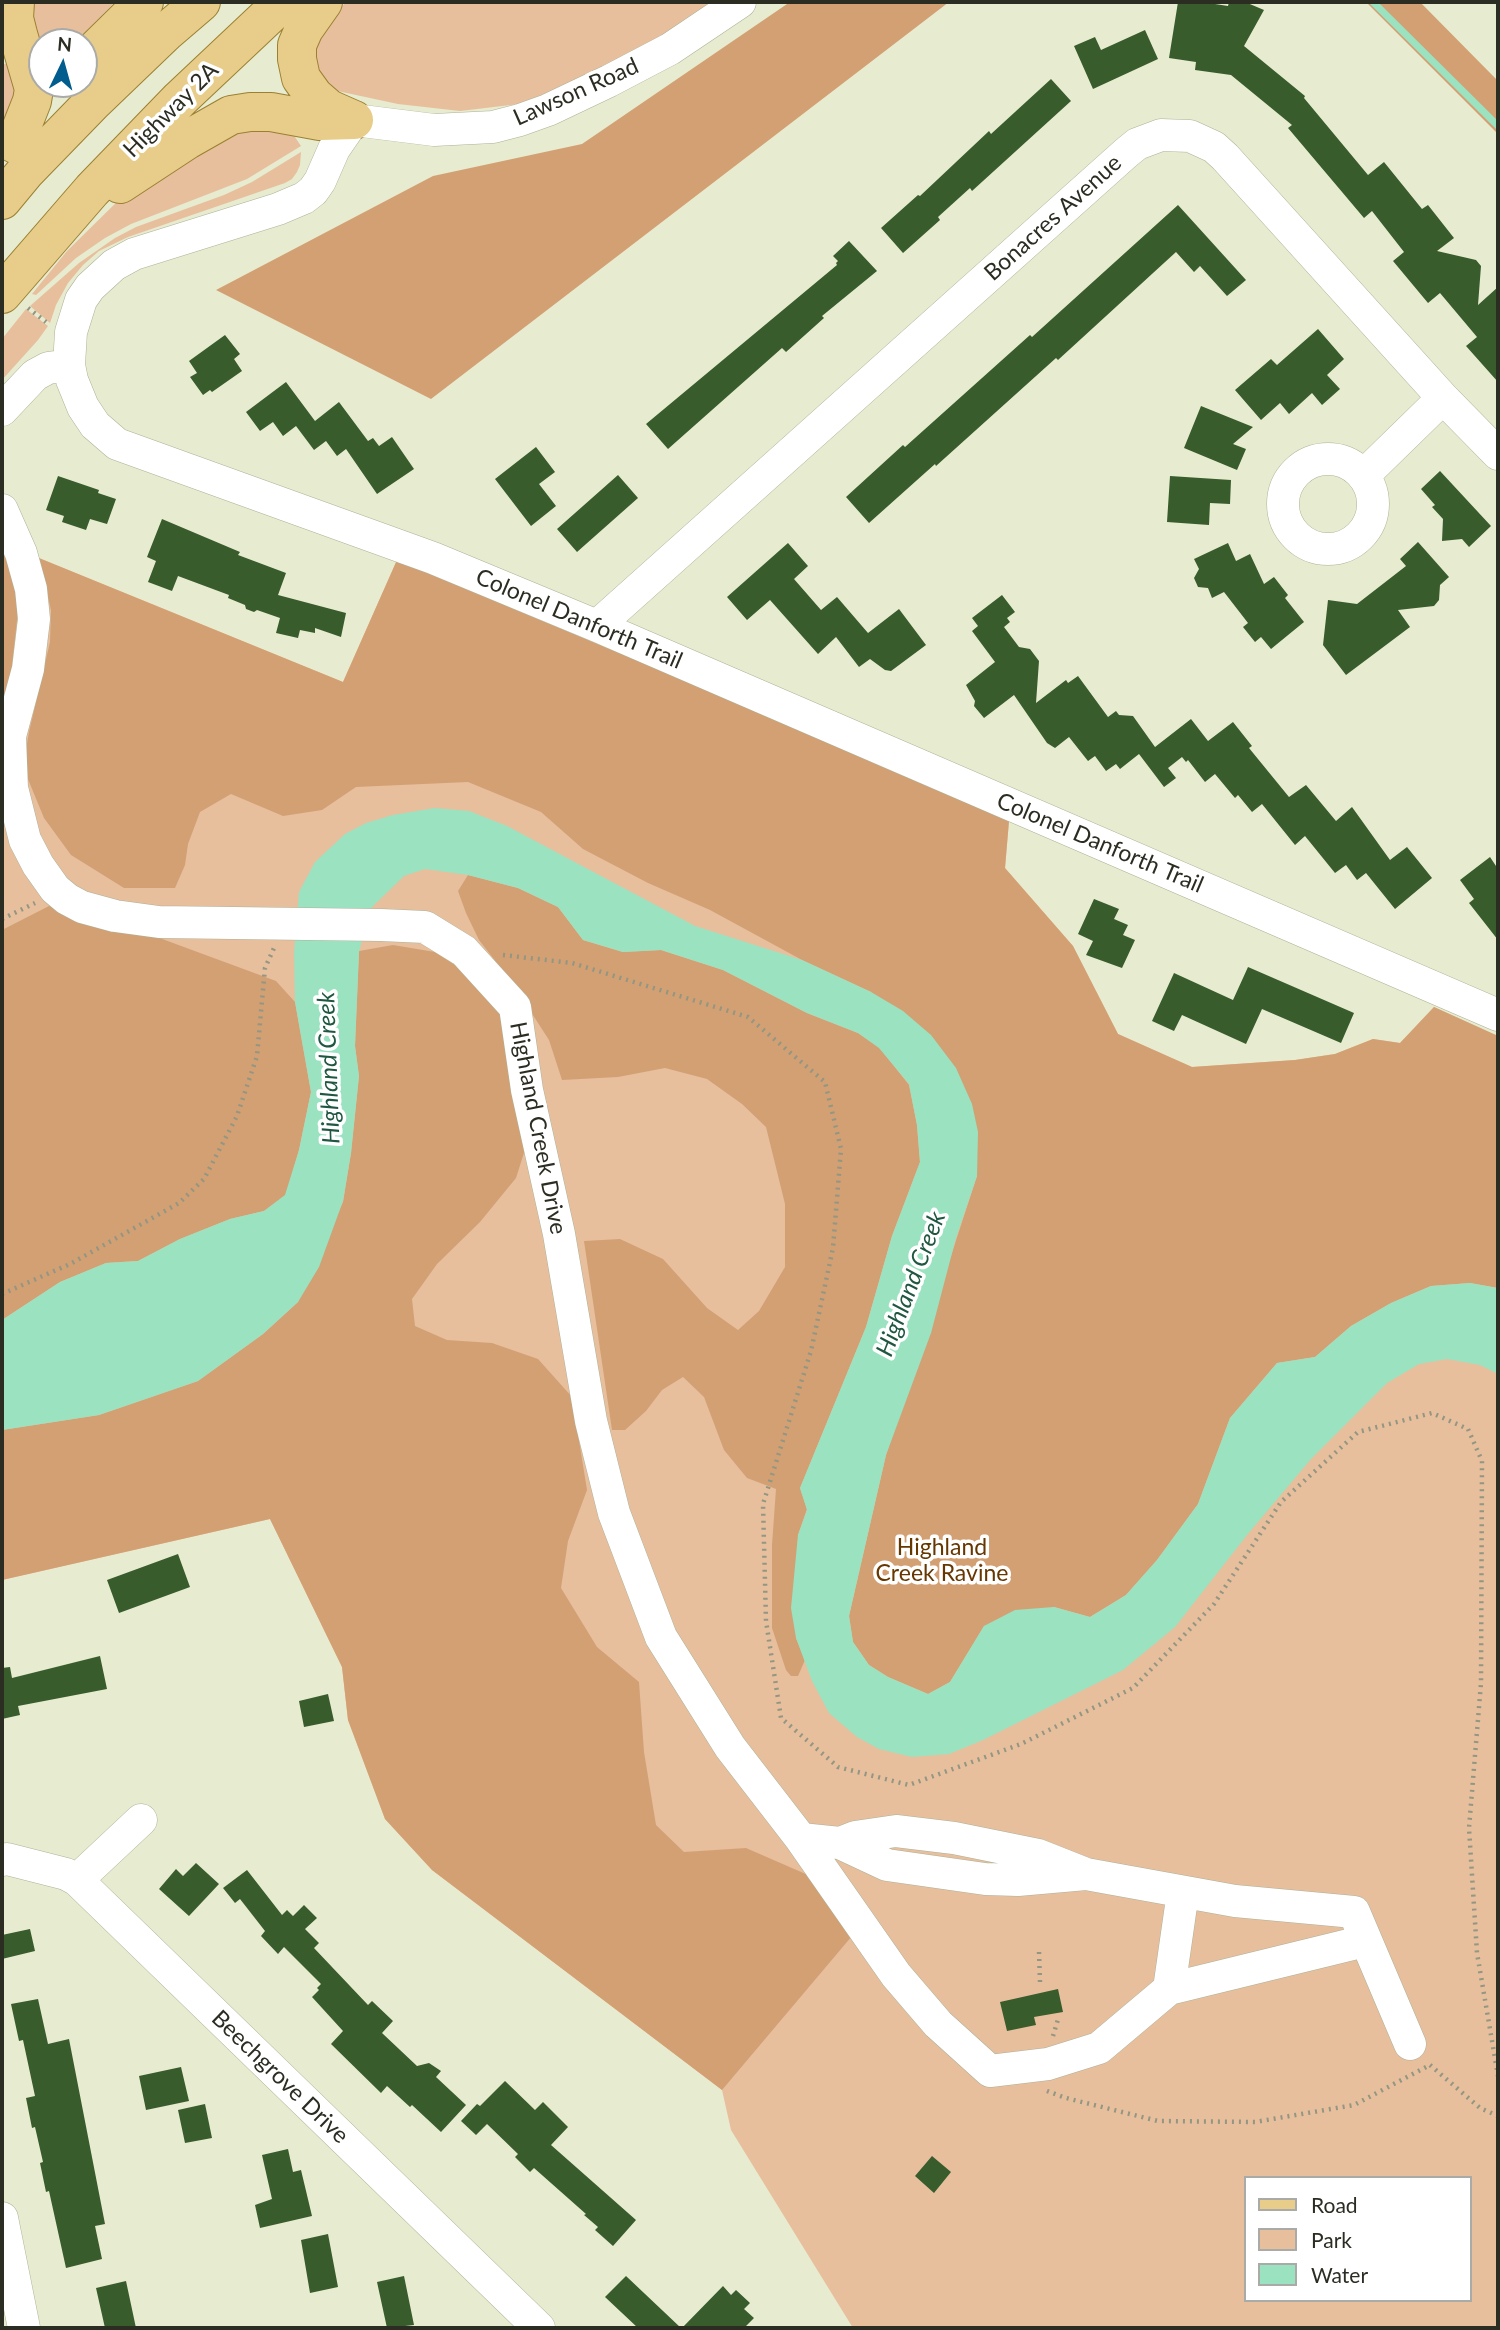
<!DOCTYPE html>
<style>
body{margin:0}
#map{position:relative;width:1500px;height:2330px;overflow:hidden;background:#e7ebcf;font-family:Lato,sans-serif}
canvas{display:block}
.frame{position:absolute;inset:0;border:4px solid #2b2d22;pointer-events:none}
.legend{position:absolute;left:1244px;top:2176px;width:228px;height:126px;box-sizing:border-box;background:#fff;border:2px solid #aaaba7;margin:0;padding:9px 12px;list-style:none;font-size:21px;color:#2b2d22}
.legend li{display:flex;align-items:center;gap:14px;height:35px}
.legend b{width:35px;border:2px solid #aaaba7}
.north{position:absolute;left:28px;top:28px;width:70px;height:70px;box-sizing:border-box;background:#fff;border:2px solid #aaaba7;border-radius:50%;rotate:5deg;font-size:19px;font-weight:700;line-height:28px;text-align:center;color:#2b2d22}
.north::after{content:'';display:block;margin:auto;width:24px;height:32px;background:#005d8d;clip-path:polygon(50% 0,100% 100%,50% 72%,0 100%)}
</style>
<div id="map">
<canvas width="1500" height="2330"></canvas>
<div class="frame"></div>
<ul class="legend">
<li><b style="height:9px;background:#e7cd89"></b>Road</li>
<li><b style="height:19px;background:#e7bf9d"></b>Park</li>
<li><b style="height:19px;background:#9be2c1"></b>Water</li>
</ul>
<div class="north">N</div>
</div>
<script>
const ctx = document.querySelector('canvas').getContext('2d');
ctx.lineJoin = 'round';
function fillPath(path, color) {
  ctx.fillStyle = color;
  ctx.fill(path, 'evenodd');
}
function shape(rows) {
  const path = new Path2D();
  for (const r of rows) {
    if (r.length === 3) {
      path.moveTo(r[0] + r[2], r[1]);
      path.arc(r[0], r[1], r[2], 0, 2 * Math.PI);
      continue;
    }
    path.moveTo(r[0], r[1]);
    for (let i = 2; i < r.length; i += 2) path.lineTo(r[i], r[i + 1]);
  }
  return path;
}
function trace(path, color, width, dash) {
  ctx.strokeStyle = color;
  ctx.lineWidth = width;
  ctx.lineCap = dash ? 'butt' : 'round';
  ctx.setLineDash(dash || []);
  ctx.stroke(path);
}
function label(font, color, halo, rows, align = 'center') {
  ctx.font = font + ' Lato,sans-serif';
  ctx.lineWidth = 7;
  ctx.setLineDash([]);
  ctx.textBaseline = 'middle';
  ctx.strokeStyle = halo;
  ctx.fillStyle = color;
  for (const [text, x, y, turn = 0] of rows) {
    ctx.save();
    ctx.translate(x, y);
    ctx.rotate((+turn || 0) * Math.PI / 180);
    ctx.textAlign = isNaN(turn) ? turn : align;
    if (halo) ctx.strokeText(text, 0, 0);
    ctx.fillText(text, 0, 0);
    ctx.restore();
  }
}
fillPath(shape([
 [23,2,115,2,76,42,42,42,42,72],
 [346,2,716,2,641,48,570,86,519,104,460,111,398,104,328,89,320,84,310,40],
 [11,62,23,80,2,135,2,65],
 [228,129,291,131,301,146,247,179,131,224,105,238,76,258,36,295,32,294,67,251,129,190],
 [301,152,300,165,297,172,292,179,285,183,128,237,99,251,83,265,68,283,56,305,50,323,30,306,79,263,115,238,136,227,224,195,252,182],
 [26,309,48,326,38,340,2,380,2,339],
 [34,556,343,682,397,560,1009,821,1005,868,1073,946,1118,1034,1192,1067,1295,1060,1335,1054,1373,1039,1400,1043,1434,1007,1498,1036,1498,2328,853,2328,731,2130,722,2090,432,1870,385,1819,348,1720,342,1667,270,1519,2,1580,2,559],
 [1246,2178,1470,2178,1470,2300,1246,2300]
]), '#e7bf9d');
fillPath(shape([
 [790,2,949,2,431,399,216,290,433,176,582,144],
 [1366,2,1420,2,1498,81,1498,134],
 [2,546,17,586,18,611,9,694,2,729],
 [34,556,343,682,397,560,734,701,1009,821,1005,868,1073,946,1118,1034,1192,1067,1295,1060,1335,1054,1373,1039,1400,1043,1434,1007,1498,1036,1498,1288,1470,1283,1431,1286,1391,1303,1351,1326,1315,1357,1277,1363,1230,1418,1198,1504,1157,1560,1126,1595,1090,1617,1054,1607,984,1626,950,1682,928,1694,888,1677,869,1665,853,1642,849,1616,886,1455,977,1176,871,992,802,960,710,910,648,883,583,849,541,812,468,782,356,787,322,810,283,816,231,794,200,812,188,844,185,865,175,888,124,888,71,855,44,818,23,767,29,732,50,642,51,610,43,577],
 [468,875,518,888,558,907,583,940,623,952,661,950,723,970,807,1013,858,1033,879,1047,909,1085,917,1125,920,1162,892,1236,866,1327,800,1488,807,1509,798,1535,796,1638,805,1660,798,1676,791,1676,786,1670,772,1628,772,1545,776,1489,747,1478,724,1450,704,1397,683,1377,662,1390,646,1411,625,1430,612,1430,584,1241,620,1239,663,1259,707,1308,738,1330,759,1311,785,1267,785,1204,766,1127,742,1104,707,1079,665,1068,618,1077,562,1080,549,1040,511,981,479,940,466,913,458,891],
 [49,906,146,933,276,981,295,1002,311,1092,299,1150,286,1195,264,1211,230,1219,180,1239,138,1261,106,1263,60,1282,2,1320,2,930],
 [393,945,435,952,472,976,502,1006,528,1140,516,1178,480,1222,437,1264,412,1299,415,1326,447,1340,492,1343,538,1359,572,1397,587,1490,568,1541,561,1588,597,1647,639,1682,644,1752,656,1825,684,1852,746,1848,808,1875,852,1936,722,2090,432,1870,385,1819,348,1720,342,1667,270,1519,2,1580,2,1430,99,1415,198,1381,263,1334,298,1302,343,1202,351,1153,359,1076,355,1046,359,951]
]), '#d3a074');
fillPath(shape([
 [435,808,469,811,507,826,695,926,802,960,871,992,903,1011,931,1035,956,1068,972,1104,978,1132,977,1176,956,1238,931,1333,886,1455,849,1616,853,1642,869,1665,888,1677,928,1694,950,1682,984,1626,1015,1610,1054,1607,1090,1617,1126,1595,1157,1560,1198,1504,1230,1418,1277,1363,1315,1357,1351,1326,1391,1303,1431,1286,1470,1283,1498,1288,1498,1374,1480,1365,1447,1359,1419,1364,1387,1383,1311,1459,1247,1535,1175,1627,1123,1670,983,1740,949,1754,912,1757,879,1749,857,1737,829,1713,812,1681,796,1638,791,1608,798,1535,807,1510,800,1488,866,1327,892,1236,920,1162,917,1125,909,1084,879,1048,858,1033,807,1013,723,970,661,950,623,952,583,940,558,907,518,888,468,875,425,869,404,876,370,909,359,952,355,1046,359,1076,351,1153,343,1201,319,1267,298,1302,263,1334,198,1381,99,1415,2,1430,2,1320,60,1282,106,1263,138,1261,180,1239,230,1219,264,1211,285,1195,299,1150,311,1092,295,1002,294,953,299,892,315,862,345,834,366,823,393,815]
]), '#9be2c1');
trace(shape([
 [1373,2,1498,126]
]), '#9be2c1', 7);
fillPath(shape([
 [1178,2,1202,2,1228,6,1229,2,1245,2,1264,10,1244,46,1305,96,1304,98,1368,175,1384,162,1422,209,1428,205,1454,238,1437,251,1476,260,1481,266,1478,305,1498,287,1498,382,1466,346,1477,337,1440,293,1428,303,1393,261,1404,252,1372,211,1364,218,1288,128,1292,125,1231,75,1195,70,1196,62,1169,58],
 [1145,30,1158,59,1093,89,1074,46,1095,37,1101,50],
 [1051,79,1071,101,972,191,970,188,938,217,940,220,903,253,881,228,918,195,920,196,989,131,991,134],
 [1178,205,1246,280,1227,296,1200,266,1194,272,1176,252,1058,360,1056,358,936,466,935,464,869,523,846,497,903,445,905,447,1030,335,1032,337],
 [849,241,877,271,822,316,824,318,786,352,782,348,668,449,646,424,837,265,836,263,838,261,833,256],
 [1318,329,1344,359,1327,375,1340,389,1322,405,1312,393,1289,414,1280,403,1261,420,1235,390,1271,359,1277,365],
 [225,335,240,354,234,359,242,371,212,392,210,390,203,395,190,377,197,373,189,361],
 [286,382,315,421,339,402,368,441,373,438,379,446,392,437,414,469,377,494,346,449,337,456,326,441,314,450,296,426,283,436,273,422,260,431,246,412],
 [1201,406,1253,427,1233,444,1246,449,1237,470,1184,448],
 [536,447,555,472,539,484,556,506,531,526,495,479],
 [1440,471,1491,526,1469,547,1462,539,1442,541,1443,519,1432,507,1435,505,1421,489],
 [618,475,638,498,577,552,557,529],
 [58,476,99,490,98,493,116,499,107,524,90,519,86,530,62,522,64,516,46,510],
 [1170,476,1231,480,1230,504,1210,503,1209,525,1167,522],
 [162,519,240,552,238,555,286,573,278,595,346,613,341,637,315,628,315,633,300,630,298,638,276,633,280,618,257,610,254,612,246,609,245,605,228,598,229,595,178,576,172,591,148,582,156,561,147,557],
 [1418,542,1449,577,1440,585,1439,600,1434,606,1398,610,1410,627,1346,675,1323,645,1328,600,1357,604,1406,566,1400,559],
 [788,543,808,566,794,579,821,610,837,597,868,633,899,609,926,645,891,671,885,670,870,659,859,667,836,637,818,654,770,600,747,620,727,597],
 [1228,543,1236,561,1250,554,1264,584,1274,577,1288,595,1285,598,1304,622,1271,649,1261,637,1255,642,1243,627,1248,623,1224,592,1212,598,1208,588,1198,587,1194,578,1199,569,1194,559],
 [1002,595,1015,612,1007,618,1010,622,1004,627,1019,647,1030,649,1039,661,1036,703,1066,680,1068,683,1078,676,1108,717,1116,711,1119,715,1133,716,1155,747,1191,719,1208,741,1233,722,1252,746,1249,748,1289,797,1306,785,1336,821,1352,807,1390,860,1407,847,1432,878,1395,909,1366,873,1357,880,1346,865,1335,873,1305,836,1295,845,1262,804,1252,812,1238,795,1235,798,1215,774,1205,782,1188,760,1186,762,1182,757,1168,768,1176,778,1164,787,1139,754,1120,769,1116,764,1106,771,1095,756,1088,761,1069,737,1055,748,1047,743,1014,695,984,718,974,706,975,701,966,685,995,662,972,631,978,626,972,618],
 [1490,857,1498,869,1498,940,1469,903,1474,899,1460,880],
 [1094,899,1119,909,1114,919,1128,925,1123,935,1135,940,1122,968,1086,955,1093,941,1078,934],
 [1248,967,1354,1013,1341,1043,1262,1009,1246,1044,1182,1015,1174,1031,1152,1021,1174,973,1233,1000],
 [178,1554,190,1587,119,1613,107,1580],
 [100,1656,107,1689,18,1706,20,1715,2,1719,2,1668,10,1667,12,1678],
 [328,1694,334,1721,304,1727,299,1701],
 [196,1863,219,1884,189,1916,159,1889,176,1869,183,1876],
 [247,1870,282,1915,287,1910,293,1916,304,1905,317,1918,305,1929,319,1943,314,1948,368,2005,372,2001,393,2021,382,2033,417,2066,429,2063,441,2071,436,2077,466,2105,441,2132,412,2105,410,2107,387,2086,381,2093,331,2044,343,2031,312,1997,319,1990,317,1988,321,1984,284,1947,278,1954,261,1936,265,1931,240,1899,235,1903,223,1888],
 [30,1929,35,1951,2,1959,2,1935],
 [1058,1989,1063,2012,1034,2017,1036,2025,1007,2031,1000,2002],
 [38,1999,48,2044,69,2039,105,2224,95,2226,102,2259,66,2268,49,2191,46,2192,40,2163,43,2162,35,2127,32,2128,26,2098,35,2096,23,2040,19,2041,11,2004],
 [181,2067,189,2101,146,2110,139,2076],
 [505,2081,535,2110,543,2102,568,2127,551,2145,636,2220,613,2246,595,2230,598,2227,584,2215,586,2214,534,2168,530,2172,515,2157,518,2154,487,2124,476,2135,461,2121,477,2104,480,2106],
 [205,2104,212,2138,185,2143,178,2110],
 [288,2149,293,2172,301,2170,312,2216,260,2228,255,2205,272,2199,262,2155],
 [932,2156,951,2172,934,2193,915,2176],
 [328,2234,338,2287,310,2293,301,2240],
 [404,2276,414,2325,387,2328,377,2282],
 [626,2276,681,2328,638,2328,605,2297],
 [126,2281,136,2328,105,2328,96,2288],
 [723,2286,731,2295,736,2290,750,2303,744,2309,754,2318,744,2328,682,2328]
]), '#385c2c');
const minor = shape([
 [740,2,670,49,609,81,548,110,520,120,493,127,434,130,354,120,334,149,320,181,313,191,304,198,278,209,134,254,114,265,90,287,81,300,71,332,69,365,72,380,83,407,95,425,117,444,433,558,597,626,1498,1015],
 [2,410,35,375,48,368,69,365],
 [1328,504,45],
 [1363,476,1443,398],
 [2,510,21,553,31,589,34,619,28,669,10,736,12,788,25,840,38,865,55,889,67,899,82,907,115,916,159,922,381,925,425,927,464,951,515,1007,527,1090,559,1234,591,1421,614,1513,661,1637,730,1747,801,1839,840,1843,887,1865,985,1879,1018,1880,1086,1874],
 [597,626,1126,153,1137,144,1161,135,1190,136,1214,147,1225,157,1443,398,1498,454],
 [801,1839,896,1975,938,2024,990,2071,1048,2064,1099,2048,1169,1989,1183,1892],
 [840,1843,855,1837,896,1831,954,1838,1038,1855,1086,1874,1235,1901,1354,1912,1410,2044],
 [2,1860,7,1859,66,1874,77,1880,539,2328],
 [77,1880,141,1820],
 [1169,1989,1365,1941],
 [2,2218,24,2328]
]);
const major = shape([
 [15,2,14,18,18,34,34,89,32,101,15,144],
 [323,2,304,29,297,45,297,59,301,78,314,96,329,109,354,120],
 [84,61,144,2],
 [120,184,187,140,231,115,250,112,271,112,320,121,354,120],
 [2,200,26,171,93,102,166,32,201,2],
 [2,294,92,190,180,99,283,2]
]);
trace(minor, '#aeb197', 33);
trace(major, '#9b8032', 40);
trace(shape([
 [28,308,46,322],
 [2,919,35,903],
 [503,955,572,963,748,1017,825,1082,841,1149,833,1248,811,1351,763,1504,766,1621,781,1718,838,1767,909,1785,1021,1744,1133,1688,1214,1604,1281,1502,1358,1432,1432,1413,1468,1429,1482,1461,1481,1683,1469,1828,1477,1953,1498,2076],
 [2,1294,70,1264,179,1203,204,1179,237,1116,257,1056,265,968,274,948],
 [1039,1952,1040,1982],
 [1053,2036,1059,2016],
 [1430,2065,1480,2108,1498,2116],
 [1047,2091,1066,2098,1158,2121,1255,2122,1354,2105,1430,2065]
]), '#939682', 4.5, [2, 5]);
trace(minor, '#fff', 32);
trace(major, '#e7cd89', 38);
label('23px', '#2b2d22', '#fff', [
 ["Lawson Road",576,92,-24],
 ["Highway 2A",171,110,-45],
 ["Bonacres Avenue",1053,218,-42],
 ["Colonel Danforth Trail",579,619,23],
 ["Colonel Danforth Trail",1100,843,23],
 ["Highland Creek Drive",538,1128,79],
 ["Beechgrove Drive",280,2077,44]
]);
label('23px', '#673700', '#fff', [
 ["Highland",942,1548],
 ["Creek Ravine",942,1574]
]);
label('italic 24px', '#205741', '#fff', [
 ["Highland Creek",329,1068,-92],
 ["Highland Creek",911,1284,-69]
]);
</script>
